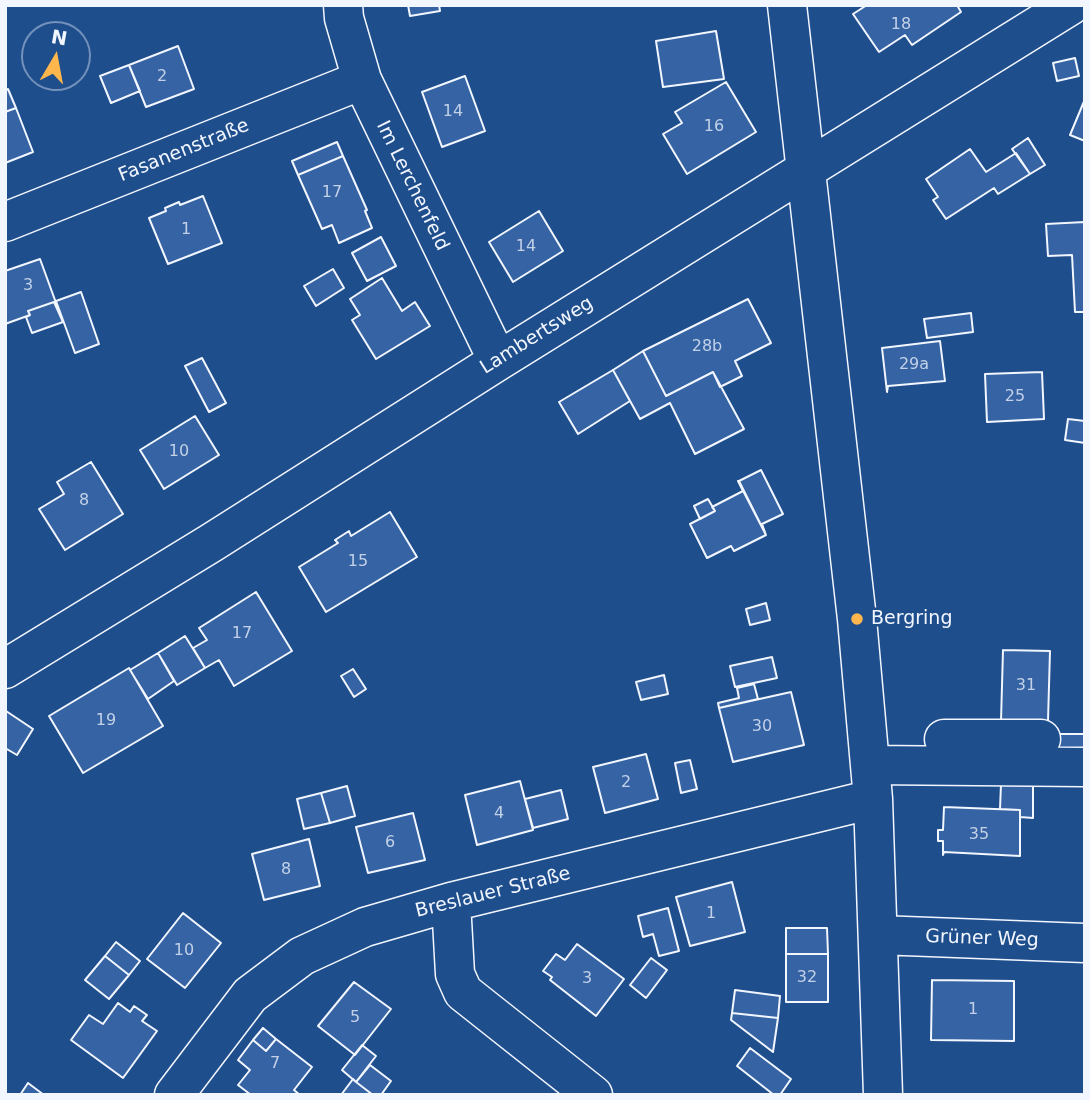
<!DOCTYPE html>
<meta charset="utf-8">
<style>
body{margin:0}
#map{position:relative;width:1090px;height:1100px;overflow:hidden;background:#1f4e8c;font-family:"DejaVu Sans",sans-serif}
canvas{display:block}
.frame{position:absolute;inset:0;border:7px solid #f2f6ff;pointer-events:none}
.north{position:absolute;left:21px;top:21px;width:70px;height:70px;box-sizing:border-box;background:#1f4e8c;border:2px solid #7391ba;border-radius:50%;rotate:10deg;font-size:19px;font-weight:700;line-height:28px;text-align:center;color:#f2f6ff}
.north::after{content:'';display:block;margin:auto;width:24px;height:32px;background:#ffb74d;clip-path:polygon(50% 0,100% 100%,50% 72%,0 100%)}
</style>
<div id="map">
<canvas width="1090" height="1100"></canvas>
<div class="frame"></div>
<div class="north">N</div>
</div>
<script>
const ctx = document.querySelector('canvas').getContext('2d');
ctx.lineJoin = 'round';
function fillPath(path, color) {
  ctx.fillStyle = color;
  ctx.fill(path, 'evenodd');
}
function shape(rows) {
  const path = new Path2D();
  for (const r of rows) {
    path.moveTo(r[0], r[1]);
    for (let i = 2; i < r.length; i += 2) path.lineTo(r[i], r[i + 1]);
  }
  return path;
}
function trace(path, color, width, dash) {
  ctx.strokeStyle = color;
  ctx.lineWidth = width;
  ctx.lineCap = dash ? 'butt' : 'round';
  ctx.setLineDash(dash || []);
  ctx.stroke(path);
}
function label(font, color, halo, rows, align = 'center') {
  ctx.font = font + ' "DejaVu Sans",sans-serif';
  ctx.lineWidth = 5;
  ctx.setLineDash([]);
  ctx.textBaseline = 'middle';
  ctx.strokeStyle = halo;
  ctx.fillStyle = color;
  for (const [text, x, y, turn = 0] of rows) {
    ctx.save();
    ctx.translate(x, y);
    ctx.rotate((+turn || 0) * Math.PI / 180);
    ctx.textAlign = isNaN(turn) ? turn : align;
    if (halo) ctx.strokeText(text, 0, 0);
    ctx.fillText(text, 0, 0);
    ctx.restore();
  }
}
const building = shape([
 [408,5,439,5,440,11,410,16,408,5],
 [867,5,957,5,961,12,912,45,905,35,879,52,853,14,867,5],
 [716,31,724,79,663,87,656,41,716,31],
 [178,46,194,89,146,107,129,65,178,46],
 [1075,58,1079,76,1057,81,1053,63,1075,58],
 [129,65,140,91,111,103,100,76,129,65],
 [465,76,485,131,442,147,422,92,465,76],
 [726,82,756,132,687,174,663,134,682,123,675,112,726,82],
 [8,89,16,108,5,112,5,91,8,89],
 [1085,99,1085,141,1070,135,1085,99],
 [16,108,33,152,5,163,5,112,16,108],
 [1028,138,1045,165,1030,174,1012,149,1028,138],
 [337,142,343,156,298,175,292,161,337,142],
 [970,149,986,172,1016,153,1030,174,998,194,994,188,946,219,933,200,938,197,926,179,970,149],
 [343,156,367,210,365,211,372,228,339,243,332,225,322,229,298,175,343,156],
 [203,196,222,243,168,264,149,218,166,211,165,208,179,202,180,205,203,196],
 [539,211,563,251,513,282,489,242,539,211],
 [1085,222,1085,312,1075,312,1072,255,1048,256,1046,224,1085,222],
 [381,237,396,266,367,281,352,253,381,237],
 [40,259,59,311,54,302,28,311,30,315,5,324,5,271,40,259],
 [333,269,344,288,316,306,304,286,333,269],
 [382,278,402,311,415,302,430,326,376,359,352,320,360,315,350,299,382,278],
 [81,292,99,344,75,353,56,301,81,292],
 [748,299,771,343,735,361,742,376,720,387,713,372,666,396,643,351,748,299],
 [54,302,63,322,32,333,26,317,30,315,28,311,54,302],
 [971,313,973,332,927,338,924,319,971,313],
 [940,341,945,381,888,386,887,392,882,348,940,341],
 [643,351,666,396,713,372,744,429,695,454,670,403,640,419,613,370,643,351],
 [202,358,226,403,209,412,185,366,202,358],
 [613,370,630,401,578,434,559,402,613,370],
 [1042,372,1044,419,987,422,985,374,1042,372],
 [195,416,219,455,164,489,140,450,195,416],
 [1068,419,1085,421,1085,443,1065,440,1068,419],
 [91,462,123,514,65,550,39,509,64,494,57,482,91,462],
 [761,470,783,514,762,524,766,535,739,481,761,470],
 [738,481,766,535,734,551,731,546,707,558,690,524,715,511,712,507,743,491,738,481],
 [708,499,715,511,700,519,694,506,708,499],
 [390,512,417,557,326,612,299,567,338,543,335,540,349,531,351,536,390,512],
 [256,592,292,651,234,686,219,660,205,668,193,648,207,640,199,628,256,592],
 [766,603,770,620,750,625,746,609,766,603],
 [185,636,205,668,177,685,158,653,185,636],
 [1003,650,1050,651,1048,721,1001,721,1003,650],
 [158,653,174,681,148,699,130,670,158,653],
 [772,657,777,678,735,687,730,666,772,657],
 [129,668,163,726,83,773,49,716,129,668],
 [353,669,366,689,354,697,341,676,353,669],
 [664,675,668,694,641,700,636,682,664,675],
 [754,684,758,699,719,708,718,703,739,698,737,688,754,684],
 [791,692,804,745,733,762,719,708,791,692],
 [6,711,33,729,17,755,5,748,6,711],
 [1050,734,1085,734,1085,760,1049,759,1050,734],
 [646,754,658,799,605,813,593,767,646,754],
 [690,760,697,789,681,793,675,763,690,760],
 [520,781,533,830,477,845,465,795,520,781],
 [1001,784,1033,784,1033,818,1020,817,1020,810,1000,809,1001,784],
 [347,786,355,816,330,823,321,793,347,786],
 [561,790,568,819,533,828,525,799,561,790],
 [321,793,330,823,304,829,297,799,321,793],
 [944,807,1020,810,1020,856,944,852,943,855,943,841,938,841,938,830,943,830,944,807],
 [413,813,425,860,368,873,356,827,413,813],
 [309,839,320,886,264,900,252,854,309,839],
 [732,882,745,932,690,946,676,897,732,882],
 [668,908,679,951,659,956,653,934,643,937,638,916,668,908],
 [183,913,221,943,185,988,147,959,183,913],
 [786,928,827,928,828,954,786,954,786,928],
 [116,942,140,961,129,975,105,956,116,942],
 [577,944,624,979,596,1016,550,980,552,977,543,971,556,954,565,960,577,944],
 [786,954,828,954,828,1002,786,1002,786,954],
 [105,956,129,975,109,999,85,980,105,956],
 [651,958,667,970,646,998,630,985,651,958],
 [932,980,1014,981,1014,1041,931,1040,932,980],
 [354,982,391,1009,355,1055,318,1026,354,982],
 [735,990,780,996,778,1018,732,1013,735,990],
 [118,1003,130,1012,134,1006,147,1015,142,1021,157,1031,123,1078,71,1040,89,1015,103,1024,118,1003],
 [732,1013,778,1018,773,1052,731,1020,732,1013],
 [263,1028,276,1039,266,1051,253,1040,263,1028],
 [276,1039,312,1067,294,1090,300,1095,251,1095,238,1085,250,1070,238,1060,253,1040,266,1051,276,1039],
 [362,1045,376,1056,356,1082,342,1070,362,1045],
 [750,1048,791,1079,780,1095,774,1095,737,1066,750,1048],
 [370,1065,391,1081,381,1095,373,1095,356,1082,370,1065],
 [353,1079,356,1082,373,1095,341,1095,353,1079],
 [28,1083,44,1095,20,1095,28,1083]
]);
fillPath(building, '#3563a3');
trace(building, '#f2f6ff', 2);
const minor = shape([
 [343,5,344,18,362,80,498,361],
 [787,5,857,619,873,799,883,1095],
 [5,222,362,80],
 [5,669,211,543,498,361,1071,5],
 [944,739,1041,739],
 [870,765,1085,767],
 [451,902,455,974,463,992,593,1095],
 [879,935,1085,943],
 [174,1095,250,995,302,956,365,927,451,902,873,799]
]);
trace(minor, '#f2f6ff', 41);
trace(minor, '#1f4e8c', 38);
for (const [x, y, r, color] of [
 [857,619,7,"#ffb74d"]
]) {
  const dot = new Path2D();
  dot.arc(x, y, r, 0, 2 * Math.PI);
  ctx.fillStyle = color;
  ctx.fill(dot);
  trace(dot, '#1f4e8c', 2.5);
}
label('16px', '#c3d1e8', null, [
 ["18",901,25],
 ["2",162,77],
 ["14",453,112],
 ["16",714,127],
 ["17",332,193],
 ["1",186,230],
 ["14",526,247],
 ["3",28,286],
 ["28b",707,347],
 ["29a",914,365],
 ["25",1015,397],
 ["10",179,452],
 ["8",84,501],
 ["15",358,562],
 ["17",242,634],
 ["31",1026,686],
 ["19",106,721],
 ["30",762,727],
 ["2",626,783],
 ["4",499,814],
 ["35",979,835],
 ["6",390,843],
 ["8",286,870],
 ["1",711,914],
 ["10",184,951],
 ["32",807,978],
 ["3",587,979],
 ["1",973,1010],
 ["5",355,1018],
 ["7",275,1064]
]);
label('19px', '#f2f6ff', '#1f4e8c', [
 ["Fasanenstraße",184,151,-22],
 ["Im Lerchenfeld",412,186,64],
 ["Lambertsweg",537,336,-32],
 ["Breslauer Straße",493,893,-14],
 ["Grüner Weg",982,939,2]
]);
label('19px', '#f2f6ff', '#1f4e8c', [
 ["Bergring",871,619]
], 'left');
</script>
